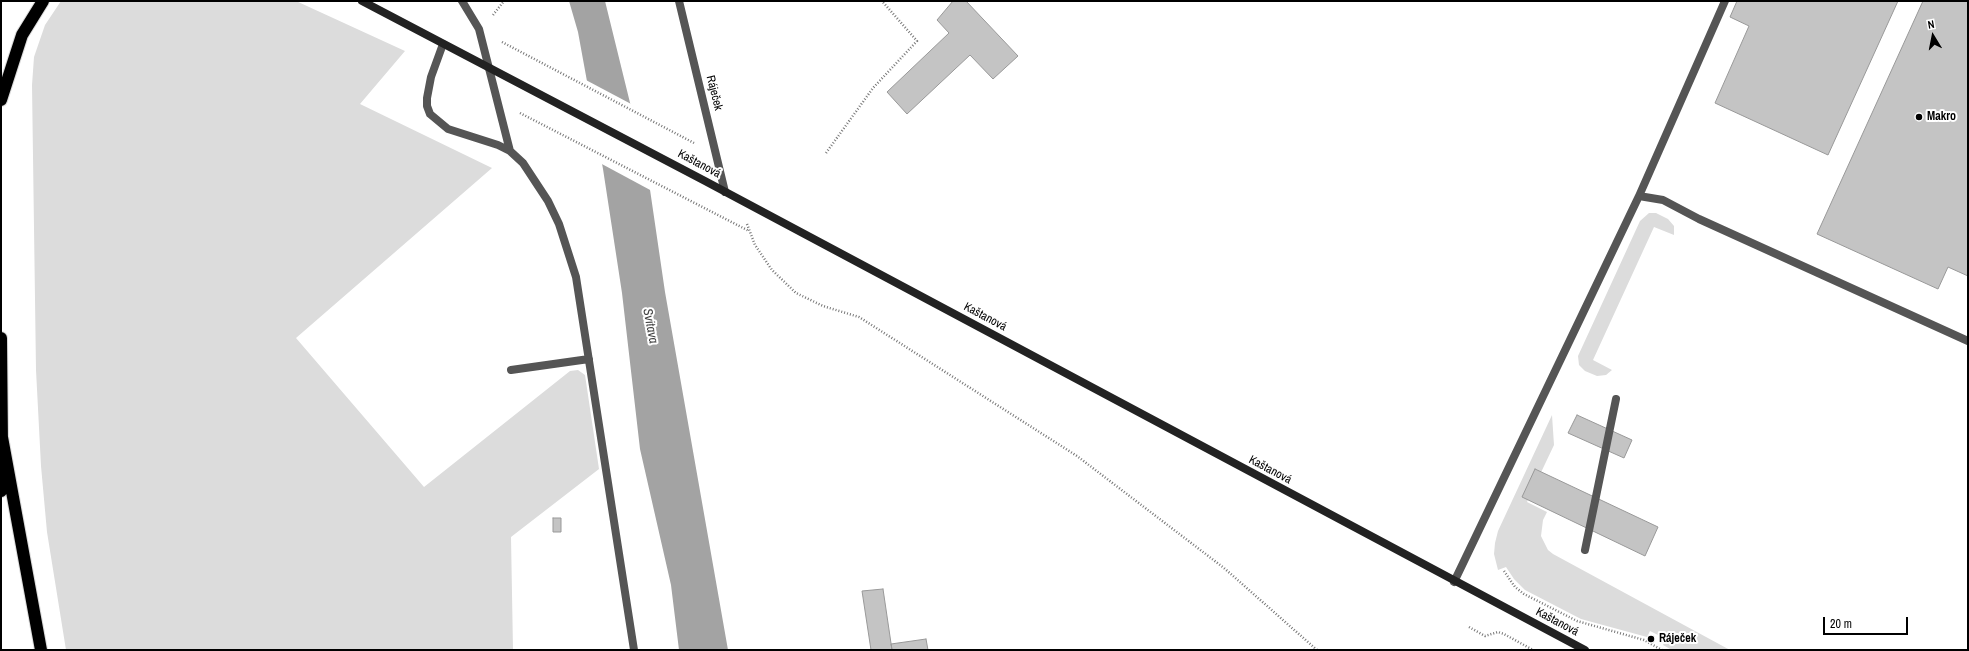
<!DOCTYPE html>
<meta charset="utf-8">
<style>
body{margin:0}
#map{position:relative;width:1969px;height:651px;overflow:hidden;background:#fff;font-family:"Archivo Narrow",sans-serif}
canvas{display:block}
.frame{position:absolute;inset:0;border:2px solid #000;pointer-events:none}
.north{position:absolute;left:1913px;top:16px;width:40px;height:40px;-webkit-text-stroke:3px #fff;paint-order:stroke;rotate:350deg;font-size:11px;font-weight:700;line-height:16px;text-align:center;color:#000}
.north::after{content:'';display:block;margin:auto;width:14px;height:18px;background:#000;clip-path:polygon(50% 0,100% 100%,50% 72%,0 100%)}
.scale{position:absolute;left:1823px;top:617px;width:85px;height:18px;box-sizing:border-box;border:2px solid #000;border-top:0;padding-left:5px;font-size:12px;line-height:14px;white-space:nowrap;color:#000;-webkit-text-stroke:3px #fff;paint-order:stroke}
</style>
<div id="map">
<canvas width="1969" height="651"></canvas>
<div class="frame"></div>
<div class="north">N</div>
<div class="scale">20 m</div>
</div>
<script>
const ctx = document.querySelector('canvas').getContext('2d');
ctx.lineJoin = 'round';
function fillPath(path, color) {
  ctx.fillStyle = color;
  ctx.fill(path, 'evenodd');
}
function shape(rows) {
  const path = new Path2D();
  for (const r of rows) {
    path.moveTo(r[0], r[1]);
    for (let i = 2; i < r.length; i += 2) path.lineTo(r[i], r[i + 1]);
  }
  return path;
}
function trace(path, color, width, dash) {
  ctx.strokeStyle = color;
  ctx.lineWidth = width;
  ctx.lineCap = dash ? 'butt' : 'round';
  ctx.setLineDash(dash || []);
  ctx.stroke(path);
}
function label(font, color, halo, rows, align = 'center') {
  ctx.font = font + ' "Archivo Narrow",sans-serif';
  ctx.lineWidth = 4;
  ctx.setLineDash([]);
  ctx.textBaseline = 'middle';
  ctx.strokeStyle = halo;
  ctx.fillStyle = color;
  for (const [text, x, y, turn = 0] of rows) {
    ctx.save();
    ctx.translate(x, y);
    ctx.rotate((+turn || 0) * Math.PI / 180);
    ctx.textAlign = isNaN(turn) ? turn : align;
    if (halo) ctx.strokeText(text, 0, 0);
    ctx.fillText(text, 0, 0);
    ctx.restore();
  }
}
fillPath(shape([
 [61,1,296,1,405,51,360,104,492,168,296,338,424,487,570,371,578,370,585,375,599,469,511,537,513,650,66,650,47,532,41,466,36,370,32,85,34,57,45,25],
 [1649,213,1656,213,1668,219,1674,226,1674,235,1654,227,1593,360,1612,370,1606,375,1597,376,1585,371,1579,365,1578,356,1640,221],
 [1552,415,1554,445,1527,502,1547,512,1543,520,1541,536,1548,550,1553,554,1730,650,1672,650,1663,645,1666,639,1650,631,1647,637,1581,619,1525,590,1514,579,1506,567,1498,570,1494,554,1495,543,1498,531]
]), '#dcdcdc');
fillPath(shape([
 [569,1,605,1,648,176,665,292,728,650,679,650,671,585,640,449,622,293,603,169,578,32]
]), '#a3a3a3');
fillPath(shape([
 [584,79,633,105,652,191,600,163]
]), '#fff');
const building = shape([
 [953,1,966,1,1018,56,993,79,970,55,907,114,887,92,949,33,937,20,953,1],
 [1737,1,1898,1,1828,155,1715,103,1749,26,1730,17,1737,1],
 [1923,1,1968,1,1968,276,1948,267,1938,289,1817,234,1923,1],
 [1577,415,1632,440,1624,458,1568,433,1577,415],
 [1535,469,1658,527,1645,556,1522,497,1535,469],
 [553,518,561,518,561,532,553,532,553,518],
 [883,589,892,650,871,650,862,591,883,589],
 [926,639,928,650,892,650,891,644,926,639]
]);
fillPath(building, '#c4c4c4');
trace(building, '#999', 1);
const motorway = shape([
 [1,100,22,35,43,1],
 [1,338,2,445],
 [2,437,41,650],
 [1,491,2,465]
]);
trace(motorway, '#dbdbdb', 14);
trace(shape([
 [493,15,504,1],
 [502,42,694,143],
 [520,113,749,231],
 [826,153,873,88,917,41,882,1],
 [747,224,755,245,772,270,796,293,823,306,859,317,1077,456,1224,568,1317,650],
 [1504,571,1515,587,1524,594,1577,621,1644,640,1662,650],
 [1469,627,1485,636,1498,632,1504,634,1533,650]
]), '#777', 2.5, [1, 2]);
trace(shape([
 [462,1,479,29,510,151,523,163,548,201,559,224,576,277,634,650],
 [443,44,431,77,427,98,427,106,430,114,448,129,498,145,510,151],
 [1639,196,1725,1],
 [511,370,589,359],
 [1585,550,1616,399],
 [1454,582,1639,196,1663,200,1699,219,1968,341]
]), '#555', 8);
trace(shape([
 [679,1,725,192]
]), '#555', 8);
trace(shape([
 [362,1,705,181,1585,650]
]), '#222', 8);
trace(motorway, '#000', 12);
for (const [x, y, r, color] of [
 [1919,117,4,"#000"],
 [1651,639,4,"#000"]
]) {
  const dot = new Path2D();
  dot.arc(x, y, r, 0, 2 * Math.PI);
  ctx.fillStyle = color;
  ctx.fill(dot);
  trace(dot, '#fff', 1.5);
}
label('12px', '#000', '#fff', [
 ["Ráječek",714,93,76],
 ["Kaštanová",699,164,28],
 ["Kaštanová",985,317,28],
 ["Kaštanová",1270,470,28],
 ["Kaštanová",1557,622,28]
]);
label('bold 12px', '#000', '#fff', [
 ["Makro",1927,117],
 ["Ráječek",1659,639]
], 'left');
label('italic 13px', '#444', '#fff', [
 ["Svitava",650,326,79]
]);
</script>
